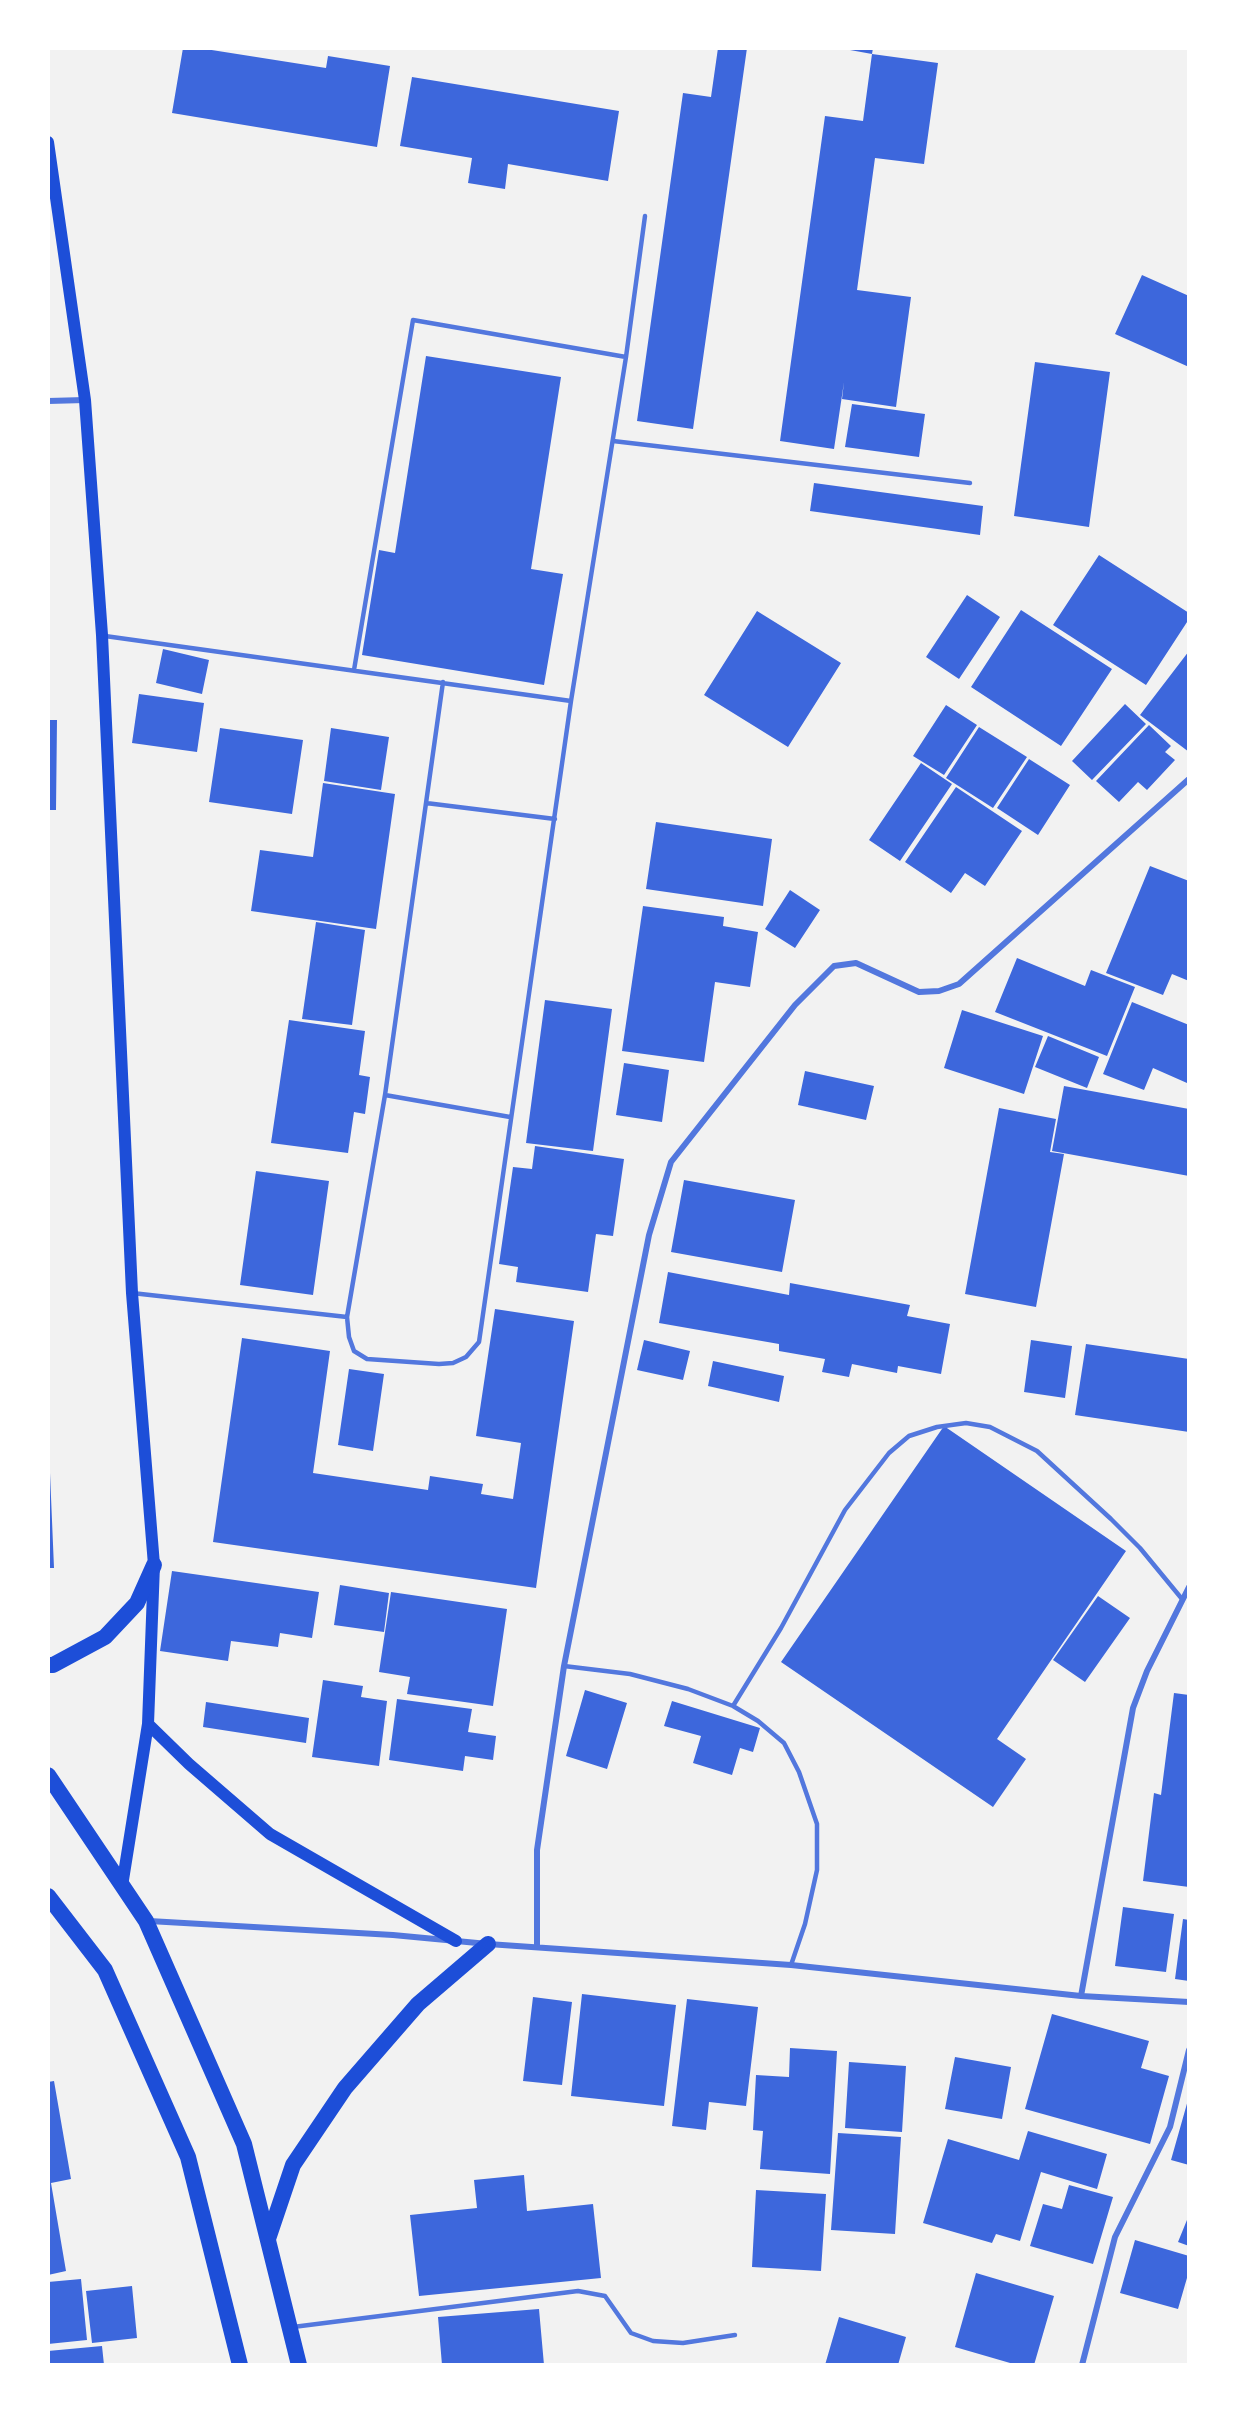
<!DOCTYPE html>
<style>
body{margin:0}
#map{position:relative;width:1237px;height:2413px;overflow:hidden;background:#f2f2f2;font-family:Lato,sans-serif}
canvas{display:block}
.frame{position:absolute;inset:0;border:50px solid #fff;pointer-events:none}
</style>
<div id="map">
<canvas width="1237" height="2413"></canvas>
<div class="frame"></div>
</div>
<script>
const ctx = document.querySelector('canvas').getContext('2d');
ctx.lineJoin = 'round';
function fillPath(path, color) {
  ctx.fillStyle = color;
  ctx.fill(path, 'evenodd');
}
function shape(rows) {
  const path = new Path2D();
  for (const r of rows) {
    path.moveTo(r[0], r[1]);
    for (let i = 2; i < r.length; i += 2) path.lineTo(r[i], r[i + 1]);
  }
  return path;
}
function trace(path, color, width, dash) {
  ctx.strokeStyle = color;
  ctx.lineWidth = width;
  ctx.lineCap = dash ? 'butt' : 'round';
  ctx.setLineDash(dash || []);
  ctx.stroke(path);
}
fillPath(shape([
 [183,48,199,48,326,68,328,56,390,66,377,147,172,113],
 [718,48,747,48,693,429,637,421,683,93,711,97],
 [839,48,873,48,872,54],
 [872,54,938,63,924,164,875,158,857,290,911,297,896,407,842,399,844,382,834,449,780,441,825,116,863,121],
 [412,77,619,111,608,181,508,164,505,189,468,183,472,158,400,146],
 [1142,275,1189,296,1189,367,1115,334],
 [426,356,561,377,531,569,563,574,544,685,362,655,379,550,395,553],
 [1035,362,1110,372,1089,527,1014,516],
 [852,404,925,414,919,457,845,447],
 [814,483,983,506,980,535,810,511],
 [1099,555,1189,613,1189,619,1146,685,1053,625],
 [967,595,1000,617,959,679,926,657],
 [1021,610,1112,669,1061,746,971,687],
 [757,611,841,663,788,747,704,695],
 [163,649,209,660,202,694,156,683],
 [1189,651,1189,752,1140,715],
 [139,694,204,703,197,752,132,743],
 [1125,704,1146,724,1092,780,1072,761],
 [946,705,977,725,944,775,913,756],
 [48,720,57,720,56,810,48,810],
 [1149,725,1171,746,1165,752,1175,760,1147,790,1138,782,1119,802,1096,781],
 [979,727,1027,757,993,808,946,778],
 [220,728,303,740,292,814,209,802],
 [331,728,389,737,381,790,324,781],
 [1029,759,1070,785,1038,835,997,808],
 [921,763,952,784,900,861,869,840],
 [323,783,395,794,376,929,251,911,260,850,313,857],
 [956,787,1022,831,985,886,965,873,951,893,905,862],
 [656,822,772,839,763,906,646,889],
 [1150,866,1189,881,1189,981,1172,974,1163,995,1106,973],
 [790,890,820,910,795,948,765,929],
 [643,906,724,917,723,926,758,932,750,987,715,982,704,1062,622,1051],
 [316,922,365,930,352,1025,302,1019],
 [1017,958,1085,986,1091,970,1135,987,1107,1056,995,1012],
 [545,1000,612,1009,593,1151,526,1143],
 [1132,1002,1189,1025,1187,1083,1153,1068,1144,1090,1103,1074],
 [962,1010,1043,1036,1024,1094,944,1068],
 [289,1020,365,1031,359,1075,370,1077,365,1114,354,1112,348,1153,271,1143],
 [1048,1036,1099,1057,1087,1088,1035,1067],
 [624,1063,669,1070,662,1122,616,1115],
 [805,1071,874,1086,866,1120,798,1105],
 [1064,1086,1189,1109,1189,1176,1052,1151],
 [999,1108,1056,1119,1050,1152,1064,1154,1036,1307,965,1294],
 [535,1146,624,1159,613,1236,596,1234,588,1292,516,1282,518,1267,499,1264,513,1167,532,1169],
 [256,1171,329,1181,313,1295,240,1285],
 [684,1180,795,1200,782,1272,671,1252],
 [668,1272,789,1295,790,1283,910,1305,907,1316,950,1324,941,1374,898,1366,897,1373,852,1364,849,1377,822,1372,825,1359,779,1351,779,1344,659,1323],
 [495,1309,574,1321,536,1588,213,1542,242,1338,330,1351,313,1473,428,1490,430,1476,483,1484,481,1494,513,1499,521,1443,476,1436],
 [644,1340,690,1351,683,1380,637,1370],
 [1031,1340,1072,1346,1065,1398,1024,1392],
 [1086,1344,1189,1359,1189,1432,1075,1415],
 [713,1361,784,1376,779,1402,708,1386],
 [349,1369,384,1374,373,1451,338,1445],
 [944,1426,1126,1551,997,1739,1026,1759,993,1807,781,1662],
 [48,1473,50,1473,54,1568,48,1568],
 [172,1571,319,1592,312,1638,280,1633,278,1647,231,1641,228,1661,160,1651],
 [340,1585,389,1593,384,1632,334,1625],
 [391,1592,507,1609,493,1706,407,1694,410,1677,379,1672],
 [1098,1596,1130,1618,1085,1682,1053,1660],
 [323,1680,363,1686,361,1697,387,1701,379,1766,312,1757],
 [585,1690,627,1703,607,1769,566,1756],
 [1174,1693,1189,1695,1189,1887,1143,1881,1154,1793,1161,1795],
 [397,1699,472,1709,468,1732,496,1736,493,1760,465,1756,463,1771,389,1760],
 [672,1701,760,1728,753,1752,740,1748,732,1775,693,1763,701,1736,664,1726],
 [206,1702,309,1718,306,1743,203,1727],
 [1123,1907,1174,1914,1166,1972,1115,1966],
 [1183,1919,1189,1920,1189,1981,1175,1979],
 [582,1994,676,2005,664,2106,571,2096],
 [533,1997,572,2002,562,2085,523,2081],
 [687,1999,758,2007,746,2106,709,2102,706,2130,672,2126],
 [1052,2014,1149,2041,1141,2068,1169,2076,1150,2144,1025,2109],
 [790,2048,837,2051,830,2174,760,2169,763,2131,753,2130,756,2075,789,2077],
 [955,2057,1011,2067,1002,2119,945,2109],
 [849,2062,906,2066,902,2132,845,2128],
 [54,2081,71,2179,51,2183,66,2271,48,2275,48,2082],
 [1188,2100,1189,2100,1189,2165,1171,2160],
 [1028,2131,1107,2154,1097,2189,1041,2172,1020,2241,996,2234,992,2243,923,2223,948,2139,1019,2160],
 [838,2133,901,2137,895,2234,831,2230],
 [524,2175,527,2211,593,2204,601,2278,419,2296,410,2215,477,2208,474,2180],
 [1069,2185,1113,2197,1093,2264,1030,2246,1043,2204,1062,2209],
 [756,2190,826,2194,821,2271,752,2267],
 [1189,2215,1189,2246,1178,2242],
 [1135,2240,1189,2256,1189,2271,1178,2309,1120,2293],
 [976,2273,1054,2296,1034,2365,1017,2365,955,2347],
 [81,2279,87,2340,48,2344,48,2282],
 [132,2286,137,2338,92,2343,86,2291],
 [539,2309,544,2365,442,2365,438,2317],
 [839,2317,906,2337,898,2365,825,2365],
 [102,2346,104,2365,48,2365,48,2351]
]), '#3d67dc');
trace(shape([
 [613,441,970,483],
 [105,636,571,701],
 [354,670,413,320,626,357],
 [443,682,385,1095,347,1317,349,1337,354,1351,367,1359,439,1364,453,1363,466,1357,479,1342,571,701,626,357,645,216],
 [426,803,555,819],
 [385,1095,510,1117],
 [132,1293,347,1317],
 [564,1666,630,1674,688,1689,733,1706,758,1721,784,1743,799,1772,817,1824,817,1870,805,1924,791,1965],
 [733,1706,781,1628,845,1510,889,1453,909,1436,937,1427,966,1423,990,1427,1037,1451,1111,1519,1140,1548,1182,1599],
 [293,2327,578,2291,605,2296,631,2333,653,2341,683,2343,735,2335]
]), '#5277de', 4.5);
trace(shape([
 [48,401,85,400],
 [149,1921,393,1935,488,1944,791,1965,1081,1996,1189,2002],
 [537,1947,537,1850,564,1666,649,1235,671,1162,795,1005,834,966,856,963,919,992,939,991,959,984,1189,779],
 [1081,1996,1133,1708,1147,1671,1189,1587],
 [1082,2365,1115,2237,1170,2127,1189,2050]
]), '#5277de', 6);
trace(shape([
 [48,142,85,400,102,635,132,1293,154,1565,148,1724,122,1886],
 [148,1724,189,1764,270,1834,456,1941]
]), '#1d4ed8', 12);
trace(shape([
 [48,1665,53,1665,105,1637,137,1603,154,1565],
 [48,1775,146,1921,244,2144,299,2365],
 [48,1896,105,1970,188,2157,240,2365],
 [268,2239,293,2165,345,2088,418,2004,488,1944]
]), '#1d4ed8', 16);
</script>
